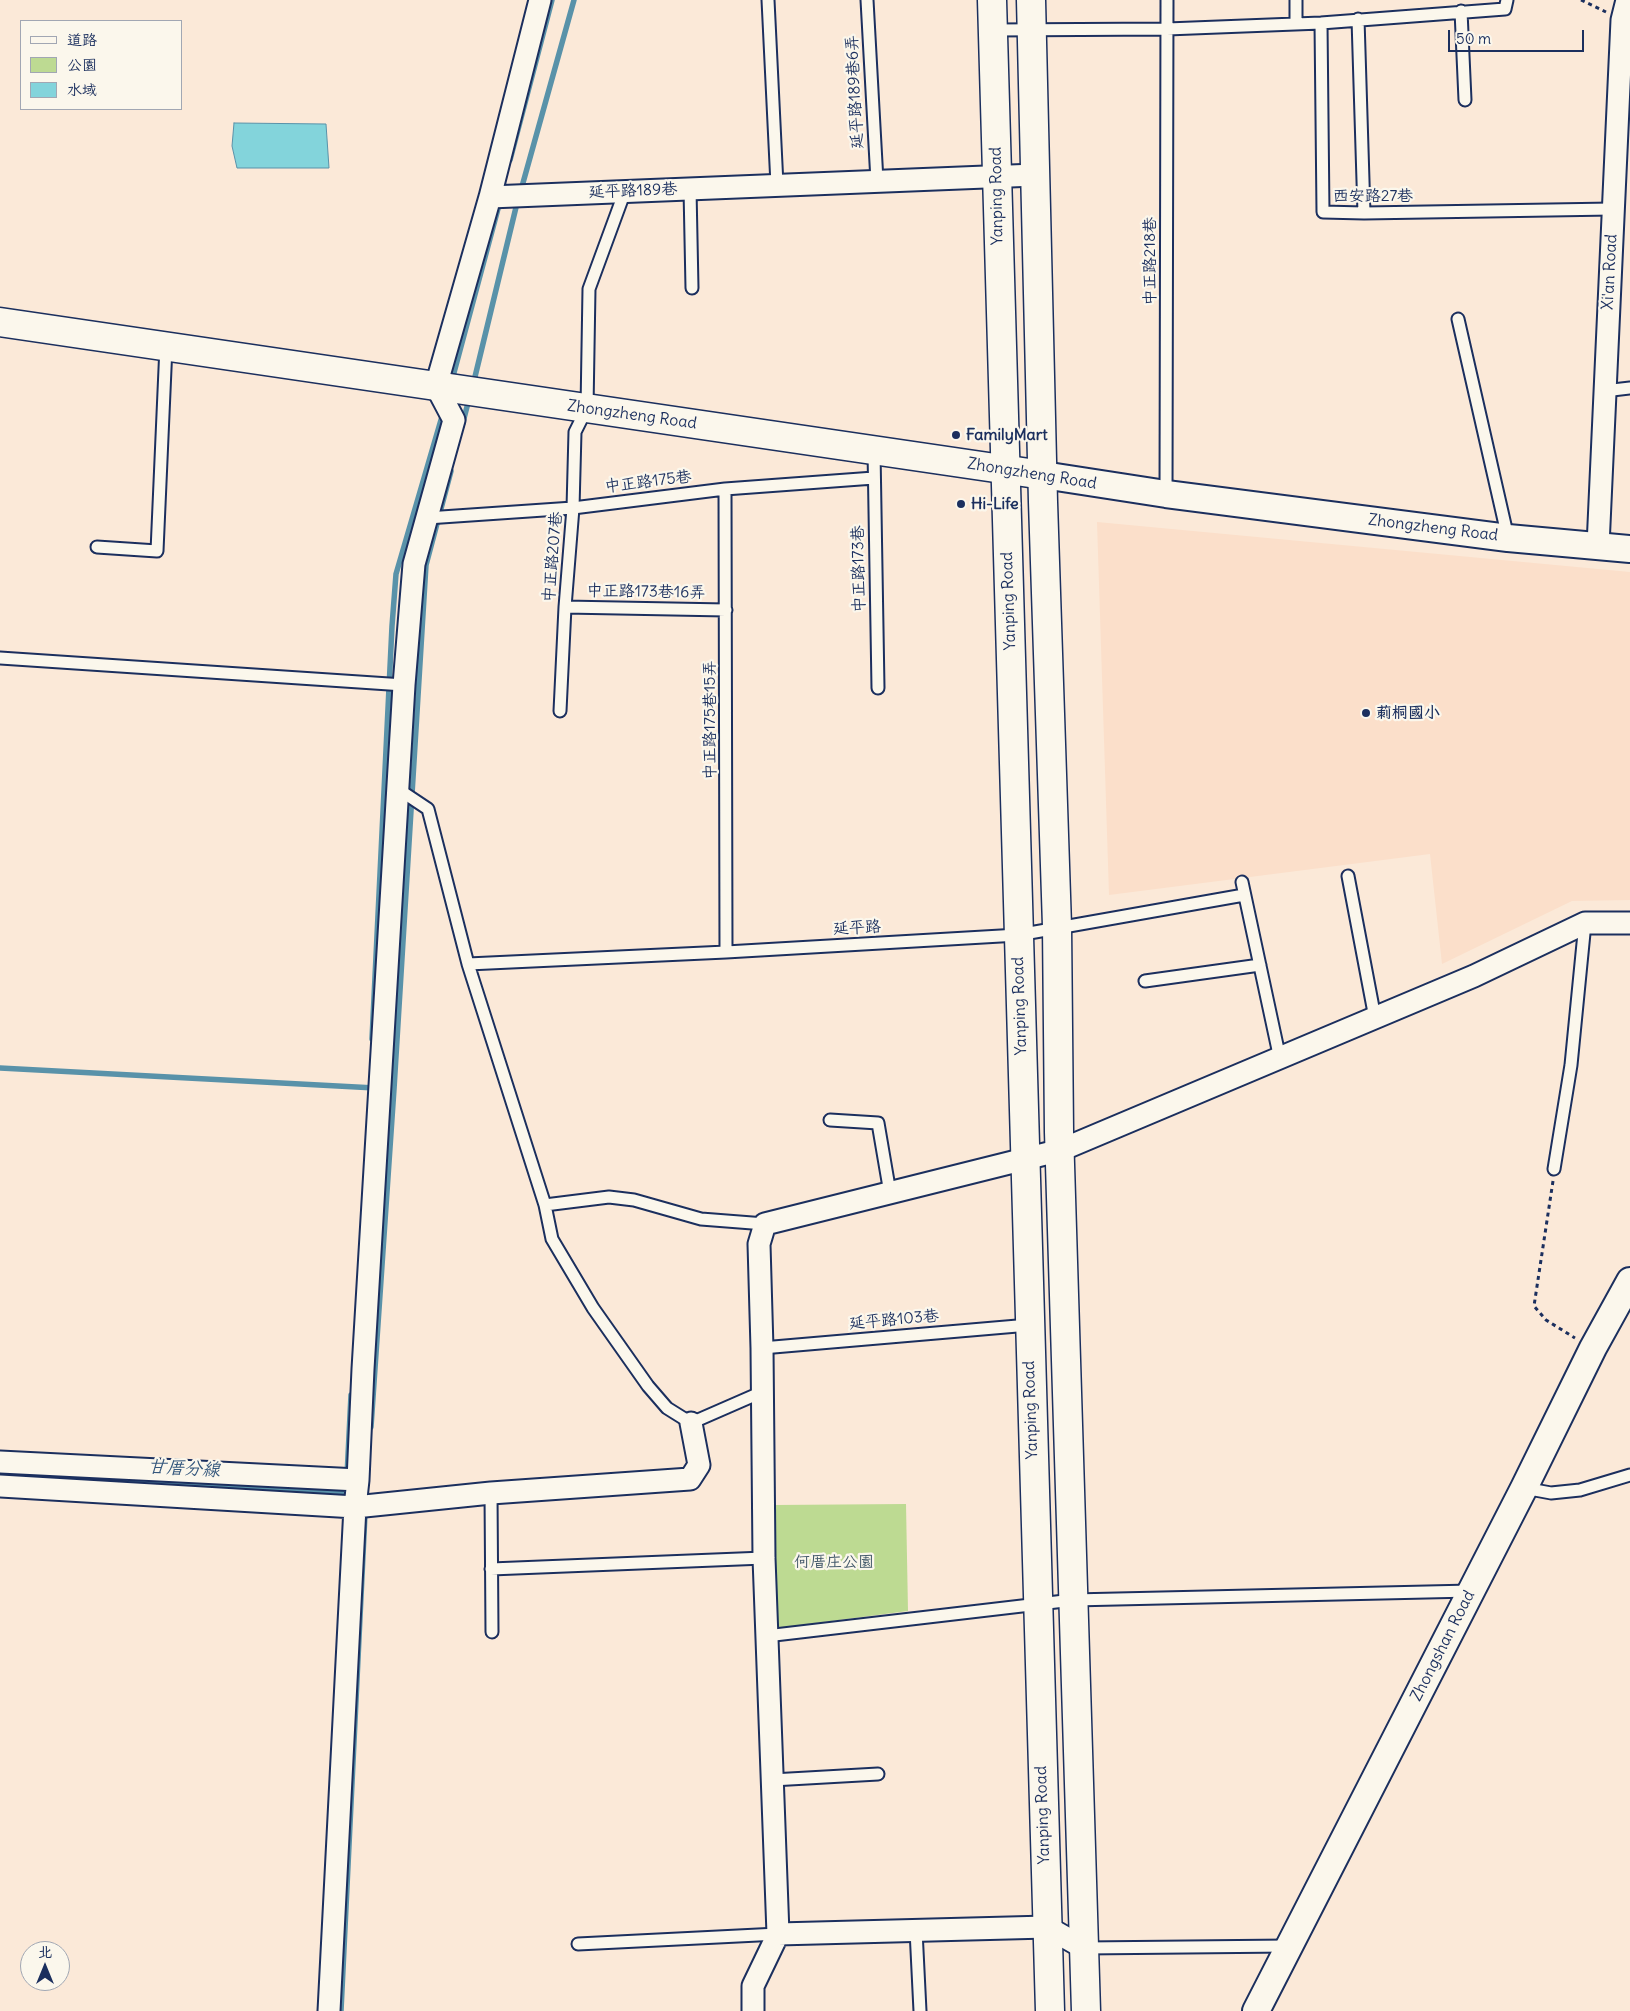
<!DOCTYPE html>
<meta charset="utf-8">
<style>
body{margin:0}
#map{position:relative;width:1630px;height:2011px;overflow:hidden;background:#fbe9d8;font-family:Delius,"LXGW WenKai TC",sans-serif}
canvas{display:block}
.legend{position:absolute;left:20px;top:20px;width:162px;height:90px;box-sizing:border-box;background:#fbf7ec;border:1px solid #a1a7b3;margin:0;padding:6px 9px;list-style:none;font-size:15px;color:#1b2f5e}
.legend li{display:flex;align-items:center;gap:10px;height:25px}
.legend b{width:25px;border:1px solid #a1a7b3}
.north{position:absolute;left:20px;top:1941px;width:50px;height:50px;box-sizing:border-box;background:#fbf7ec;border:1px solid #a1a7b3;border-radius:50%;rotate:0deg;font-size:14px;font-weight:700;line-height:20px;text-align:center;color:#1b2f5e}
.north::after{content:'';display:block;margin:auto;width:18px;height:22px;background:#1b2f5e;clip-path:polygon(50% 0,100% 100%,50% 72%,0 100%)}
.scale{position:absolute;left:1448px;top:30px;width:136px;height:22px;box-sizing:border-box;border:2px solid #1b2f5e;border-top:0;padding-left:6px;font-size:15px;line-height:18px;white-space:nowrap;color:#1b2f5e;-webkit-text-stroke:4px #fbf7ec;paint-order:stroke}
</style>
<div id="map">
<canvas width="1630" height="2011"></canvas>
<ul class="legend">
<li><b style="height:6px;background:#fbf7ec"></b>道路</li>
<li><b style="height:14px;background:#bdda92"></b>公園</li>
<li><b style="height:14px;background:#83d4db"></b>水域</li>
</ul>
<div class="north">北</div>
<div class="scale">50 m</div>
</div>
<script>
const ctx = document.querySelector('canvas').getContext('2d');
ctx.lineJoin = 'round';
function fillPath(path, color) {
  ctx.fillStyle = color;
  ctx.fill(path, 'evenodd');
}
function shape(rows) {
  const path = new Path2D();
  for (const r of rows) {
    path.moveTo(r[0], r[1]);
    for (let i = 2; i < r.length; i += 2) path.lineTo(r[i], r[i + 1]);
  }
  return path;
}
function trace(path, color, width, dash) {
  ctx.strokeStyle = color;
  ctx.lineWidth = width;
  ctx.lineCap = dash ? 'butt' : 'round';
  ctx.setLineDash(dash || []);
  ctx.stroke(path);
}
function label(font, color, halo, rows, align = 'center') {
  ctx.font = font + ' Delius,"LXGW WenKai TC",sans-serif';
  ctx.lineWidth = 4.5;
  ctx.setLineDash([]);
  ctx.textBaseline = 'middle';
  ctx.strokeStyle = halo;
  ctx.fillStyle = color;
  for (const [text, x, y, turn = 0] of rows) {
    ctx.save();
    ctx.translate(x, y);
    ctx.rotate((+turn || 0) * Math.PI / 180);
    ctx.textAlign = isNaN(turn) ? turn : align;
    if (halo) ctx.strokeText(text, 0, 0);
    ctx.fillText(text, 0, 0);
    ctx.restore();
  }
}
fillPath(shape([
 [1097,522,1630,572,1630,900,1572,901,1442,964,1430,854,1109,895]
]), '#fbdfca');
fillPath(shape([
 [906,1504,908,1611,778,1628,774,1505]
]), '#bdda92');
const water = shape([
 [234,123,326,124,329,168,237,168,232,146,234,123]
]);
fillPath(water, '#83d4db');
trace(water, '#5992a9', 1);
trace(shape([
 [510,160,552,0],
 [521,190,574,0],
 [452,380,499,205],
 [473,385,518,199],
 [462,426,469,399],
 [372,1039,392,626,396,574,443,413],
 [0,1068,375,1088],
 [371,1427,394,1089,426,565,451,471],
 [0,1474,352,1492],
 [347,1476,351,1395],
 [341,2011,365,1514]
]), '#5992a9', 5.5);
const service = shape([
 [768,0,777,185],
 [867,0,877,181],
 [1461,11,1465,100],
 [1358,19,1364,213],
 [1296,23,1296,0],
 [1321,23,1323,212,1364,213,1612,209],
 [993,30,1167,29,1321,23,1505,9,1507,0],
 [690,189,692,288],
 [1458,319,1508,538],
 [1604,391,1630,388],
 [874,451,878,688],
 [725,489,726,952],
 [1166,494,1167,0],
 [427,518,573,508,725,489,874,478],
 [97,547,157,551,166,346],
 [565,607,726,610],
 [0,658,404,685],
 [560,711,565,607,573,508,575,432,587,408,589,289,625,191],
 [398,789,428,809,468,964,545,1205],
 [1348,876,1375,1018],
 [1242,882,1280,1059],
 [468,964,726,952,1018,935,1244,895],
 [1145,981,1260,965],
 [830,1120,878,1123,890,1193],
 [1554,1169,1571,1065,1585,923],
 [762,1348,1029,1325],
 [762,1392,691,1423,667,1408,648,1386,593,1308,552,1239,545,1205,609,1197,634,1200,701,1219,765,1224],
 [1524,1488,1551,1493,1580,1490,1630,1475],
 [491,1493,492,1632],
 [491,1569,764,1558],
 [766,1636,1073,1600,1471,1591],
 [772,1780,878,1774],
 [916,1930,920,2011],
 [578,1944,778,1934],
 [1084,1948,1289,1946]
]);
const minor = shape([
 [490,197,1035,175],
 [1598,546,1622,20,1627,0],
 [0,1462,358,1480],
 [0,1486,355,1507,491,1493,690,1479,699,1465,691,1423],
 [778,1934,764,1558,762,1348,759,1244,765,1224,1061,1150,1474,976,1585,923,1630,923],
 [329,2011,355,1507,358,1480,363,1369,404,685,414,564,454,420,436,386,490,197,540,0],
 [753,2011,753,1986,778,1934,1047,1927,1084,1948]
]);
const tertiary = shape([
 [1043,475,1166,494,1508,538,1630,549],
 [1256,2011,1524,1488,1593,1348,1630,1281]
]);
const secondary = shape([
 [0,322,1043,475]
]);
const primary = shape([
 [992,0,1050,2011],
 [1031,0,1043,502,1057,926,1059,1132,1086,2011]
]);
trace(service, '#1b2f5e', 15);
trace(minor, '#1b2f5e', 25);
trace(tertiary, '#1b2f5e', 30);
trace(secondary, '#1b2f5e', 31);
trace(primary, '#1b2f5e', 31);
trace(shape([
 [1581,0,1606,12],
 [1553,1181,1534,1306,1546,1320,1575,1338]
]), '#1b2f5e', 3, [4, 4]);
trace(service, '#fbf7ec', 11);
trace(minor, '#fbf7ec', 21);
trace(tertiary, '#fbf7ec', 26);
trace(secondary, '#fbf7ec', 28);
trace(primary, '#fbf7ec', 28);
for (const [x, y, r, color] of [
 [956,435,5,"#1b2f5e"],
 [961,504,5,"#1b2f5e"],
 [1366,713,5,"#1b2f5e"]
]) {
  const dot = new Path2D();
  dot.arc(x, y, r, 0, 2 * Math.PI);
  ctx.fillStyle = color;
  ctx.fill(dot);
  trace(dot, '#fbf7ec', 2);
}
label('16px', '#1b2f5e', '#fbf7ec', [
 ["延平路189巷6弄",855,92,-93],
 ["延平路189巷",633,191,-2],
 ["Yanping Road",997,196,-91],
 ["西安路27巷",1373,196],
 ["中正路218巷",1150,261,-90],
 ["Xi'an Road",1610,272,-87],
 ["Zhongzheng Road",632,415,8],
 ["Zhongzheng Road",1032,474,9],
 ["中正路175巷",648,482,-7],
 ["Zhongzheng Road",1433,528,7],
 ["中正路207巷",553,557,-85],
 ["中正路173巷",859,569,-91],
 ["中正路173巷16弄",646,592,1],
 ["Yanping Road",1009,601,-92],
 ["中正路175巷15弄",710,720,-90],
 ["延平路",857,928,-3],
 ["Yanping Road",1020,1006,-92],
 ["延平路103巷",894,1320,-5],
 ["Yanping Road",1031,1410,-92],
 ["Zhongshan Road",1443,1646,-63],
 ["Yanping Road",1043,1815,-92]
]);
label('bold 16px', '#1b2f5e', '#fbf7ec', [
 ["FamilyMart",966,435],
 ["Hi-Life",971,504],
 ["莿桐國小",1376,713]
], 'left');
label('16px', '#445a6b', '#fbf7ec', [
 ["何厝庄公園",834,1562]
]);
label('italic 18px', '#35587d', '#fbf7ec', [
 ["甘厝分線",184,1469,3]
]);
</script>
